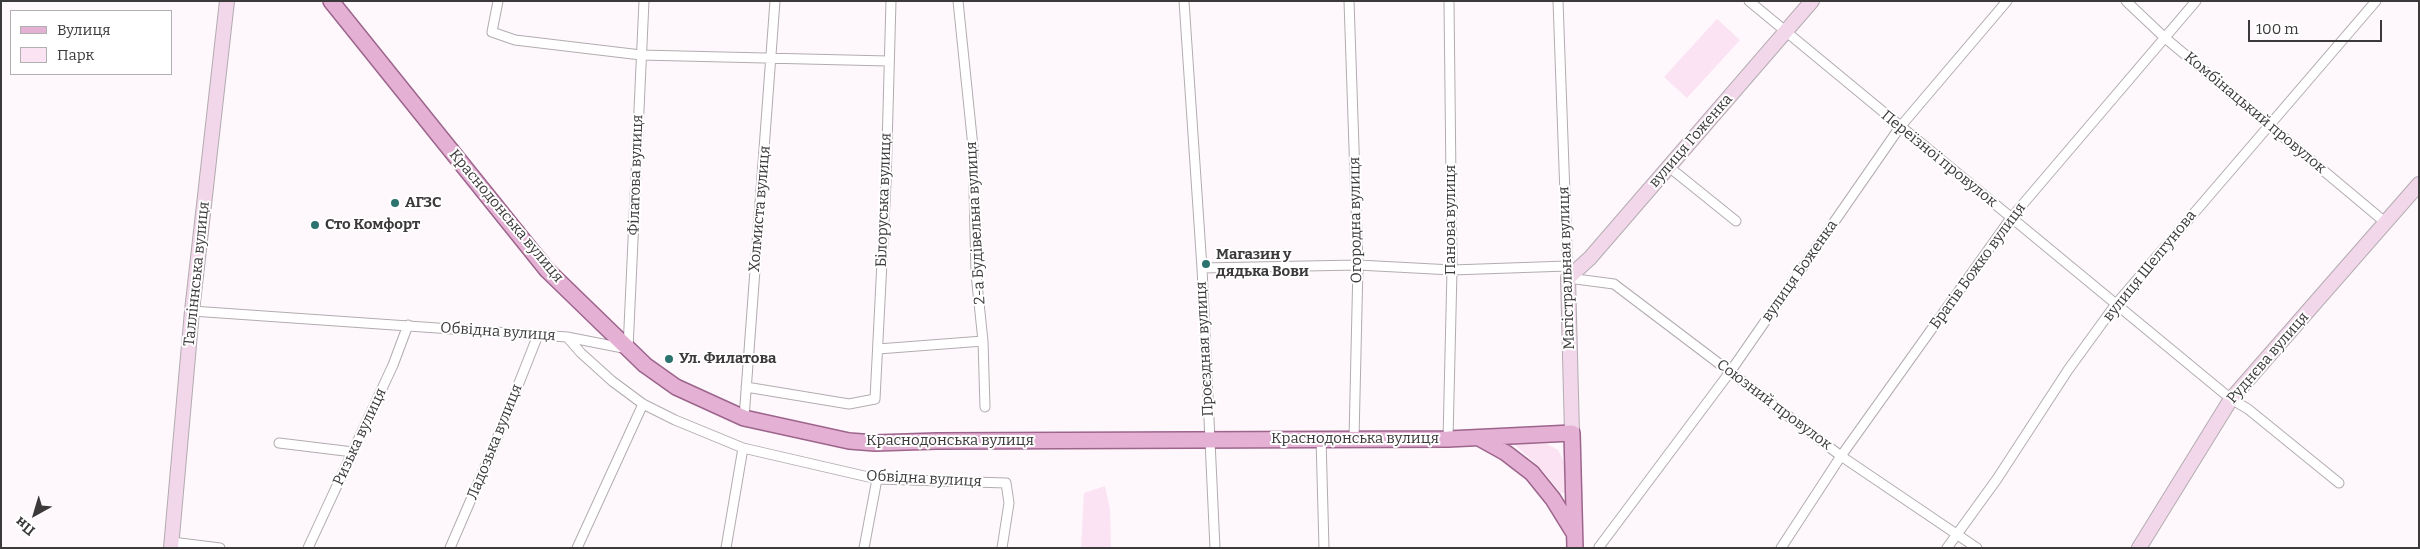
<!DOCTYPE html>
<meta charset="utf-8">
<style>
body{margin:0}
#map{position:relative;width:2420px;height:549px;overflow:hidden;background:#fef8fc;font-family:Bitter,serif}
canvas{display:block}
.frame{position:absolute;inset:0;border:2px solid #3b393a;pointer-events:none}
.legend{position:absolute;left:10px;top:10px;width:162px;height:65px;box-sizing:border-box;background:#fff;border:1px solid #b1b0b0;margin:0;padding:6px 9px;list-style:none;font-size:15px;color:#3b393a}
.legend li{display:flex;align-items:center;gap:10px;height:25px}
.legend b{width:25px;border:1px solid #b1b0b0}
.north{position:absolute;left:10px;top:489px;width:50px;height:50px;-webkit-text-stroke:4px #fff;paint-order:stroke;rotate:219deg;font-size:14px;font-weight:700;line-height:20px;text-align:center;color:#3b393a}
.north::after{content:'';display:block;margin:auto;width:18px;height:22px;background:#3b393a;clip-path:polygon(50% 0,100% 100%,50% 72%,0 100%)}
.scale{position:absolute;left:2248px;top:20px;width:134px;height:22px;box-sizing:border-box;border:2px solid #3b393a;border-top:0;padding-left:6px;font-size:15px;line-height:18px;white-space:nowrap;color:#3b393a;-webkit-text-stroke:4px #fff;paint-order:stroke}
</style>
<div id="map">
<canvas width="2420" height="549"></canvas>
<div class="frame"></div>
<ul class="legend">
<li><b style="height:6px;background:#e4b0d4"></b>Вулиця</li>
<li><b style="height:14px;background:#fbe3f3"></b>Парк</li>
</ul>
<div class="north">Пн</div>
<div class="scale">100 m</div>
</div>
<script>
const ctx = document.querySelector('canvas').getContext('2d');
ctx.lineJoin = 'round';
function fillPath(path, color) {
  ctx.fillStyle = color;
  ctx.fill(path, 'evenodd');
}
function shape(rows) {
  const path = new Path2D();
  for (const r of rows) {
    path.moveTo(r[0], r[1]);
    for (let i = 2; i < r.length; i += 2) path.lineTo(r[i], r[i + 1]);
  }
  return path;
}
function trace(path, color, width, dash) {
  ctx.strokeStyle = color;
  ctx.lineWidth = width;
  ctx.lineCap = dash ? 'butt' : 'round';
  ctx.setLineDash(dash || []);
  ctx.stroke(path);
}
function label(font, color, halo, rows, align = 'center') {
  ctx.font = font + ' Bitter,serif';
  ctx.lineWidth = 4;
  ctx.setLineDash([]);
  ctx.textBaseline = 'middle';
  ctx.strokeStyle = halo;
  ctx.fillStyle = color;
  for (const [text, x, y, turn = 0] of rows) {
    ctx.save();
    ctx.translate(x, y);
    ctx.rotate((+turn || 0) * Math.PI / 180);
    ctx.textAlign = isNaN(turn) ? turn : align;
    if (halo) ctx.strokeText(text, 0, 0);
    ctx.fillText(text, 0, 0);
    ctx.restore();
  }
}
fillPath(shape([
 [1717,19,1740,40,1687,98,1664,77],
 [1513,443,1547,444,1558,450,1564,462,1565,493,1561,493,1540,468],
 [1105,486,1110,509,1111,548,1081,548,1084,493]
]), '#fbe3f3');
const street = shape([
 [498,1,492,32,515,40,641,55,888,61],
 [1184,1,1202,268,1215,548],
 [1349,1,1358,265,1354,439],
 [1558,1,1568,278,1614,284,1841,456,1977,548],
 [1749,1,2231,399,2248,409,2339,483],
 [2126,1,2164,37,2386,223],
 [1669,167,1736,221],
 [1202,268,1358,265,1452,270,1567,266],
 [192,311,567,337,581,353,612,381,643,404,675,420,743,448,877,479,1006,483,1009,503,1002,548],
 [567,337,628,349,644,1],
 [983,341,985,407],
 [878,349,983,341,976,274,973,147,958,1],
 [746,387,849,404,875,399,886,183,891,1],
 [744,418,775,1],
 [1321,438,1324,548],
 [1448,439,1452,270,1449,1],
 [279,443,353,452],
 [172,542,220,548],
 [1599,547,1730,372,1900,127,2007,1],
 [308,548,393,365,408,325],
 [450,548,494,446,538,335],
 [577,548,643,404],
 [726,548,743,448],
 [864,548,877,479],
 [1781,548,1841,456,2011,218,2196,1],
 [1947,548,1997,479,2068,370,2116,304,2376,1]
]);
const secondary = shape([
 [1572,433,1568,278,1590,258,1812,1],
 [171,548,192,311,227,1],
 [2139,548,2231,399,2419,184]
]);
const primary = shape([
 [331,1,547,270,645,365,676,387,744,418,849,441,875,443,937,441,1448,439,1572,433,1575,548],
 [1479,438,1506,453,1532,473,1553,499,1574,533]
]);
trace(street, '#b2acb0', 11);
trace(secondary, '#b2acb0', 16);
trace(primary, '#9d648c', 18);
trace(street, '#fff', 9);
trace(secondary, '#f2d7ea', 14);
trace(primary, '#e4b0d4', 15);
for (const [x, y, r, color] of [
 [395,203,5,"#2a736e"],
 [315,225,5,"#2a736e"],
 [1206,264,5,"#2a736e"],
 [669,359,5,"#2a736e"]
]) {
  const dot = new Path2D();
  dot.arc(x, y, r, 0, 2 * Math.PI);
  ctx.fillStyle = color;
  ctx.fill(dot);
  trace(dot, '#fff', 2);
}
label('15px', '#3b393a', '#fff', [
 ["Комбінацький провулок",2255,113,40],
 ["вулиця Гоженка",1691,141,-49],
 ["Переїзної провулок",1939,159,39],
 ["Філатова вулиця",636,175,-88],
 ["Білоруська вулиця",884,200,-88],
 ["Холмиста вулиця",760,209,-85],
 ["Краснодонська вулиця",506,216,50],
 ["Огородна вулиця",1356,220,-91],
 ["Панова вулиця",1451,220,-90],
 ["2-а Будівельна вулиця",976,223,-93],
 ["Братів Божко вулиця",1978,266,-54],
 ["вулиця Шелгунова",2150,266,-51],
 ["Магістральная вулиця",1567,268,-92],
 ["вулиця Боженка",1800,271,-55],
 ["Талліннська вулиця",197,274,-84],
 ["Обвідна вулиця",498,332,4],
 ["Проєздная вулиця",1205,349,-93],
 ["Руднєва вулиця",2268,358,-49],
 ["Союзний провулок",1774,405,37],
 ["Ризька вулиця",360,437,-65],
 ["Краснодонська вулиця",1355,439],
 ["Краснодонська вулиця",950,441],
 ["Ладозька вулиця",495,442,-68],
 ["Обвідна вулиця",924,479,3]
]);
label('bold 15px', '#3b393a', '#fff', [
 ["АГЗС",405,203],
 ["Сто Комфорт",325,225],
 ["Магазин у",1216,255],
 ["дядька Вови",1216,272],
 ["Ул. Филатова",679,359]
], 'left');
</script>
